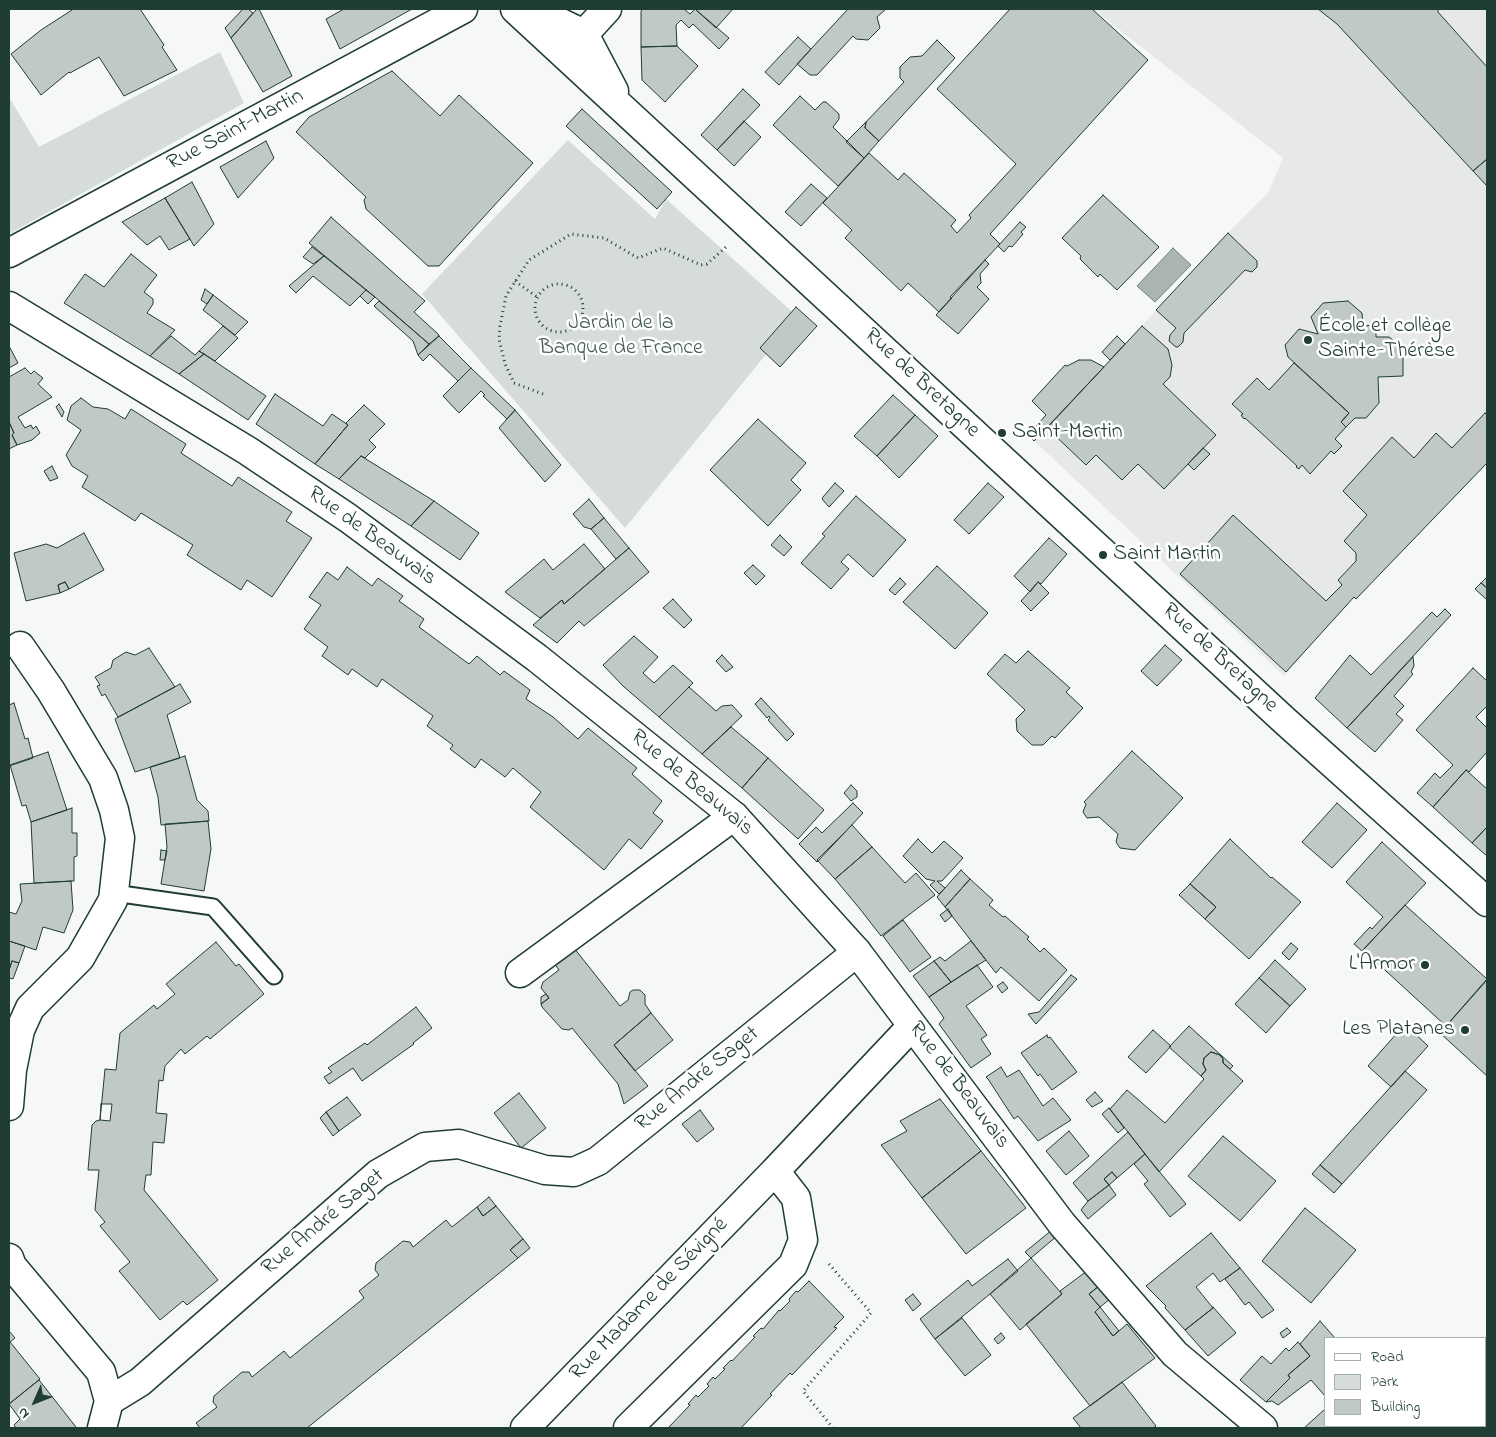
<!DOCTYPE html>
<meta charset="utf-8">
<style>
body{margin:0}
#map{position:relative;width:1496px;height:1437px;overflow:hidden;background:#f6f7f7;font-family:"Indie Flower",sans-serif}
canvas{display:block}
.frame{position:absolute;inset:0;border:10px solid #1f3d34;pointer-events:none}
.legend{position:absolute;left:1324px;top:1337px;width:162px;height:90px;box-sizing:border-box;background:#fff;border:1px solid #a5b1ae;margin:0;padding:6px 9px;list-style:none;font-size:15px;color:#1f3d34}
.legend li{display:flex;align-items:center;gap:10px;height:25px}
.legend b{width:25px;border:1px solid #a5b1ae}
.north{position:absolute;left:10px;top:1377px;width:50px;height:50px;-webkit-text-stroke:4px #fff;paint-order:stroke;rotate:226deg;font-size:14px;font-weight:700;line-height:20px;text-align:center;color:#1f3d34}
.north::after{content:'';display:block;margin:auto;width:18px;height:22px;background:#1f3d34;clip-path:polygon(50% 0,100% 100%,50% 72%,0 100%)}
</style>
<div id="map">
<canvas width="1496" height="1437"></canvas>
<div class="frame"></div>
<ul class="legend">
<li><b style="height:6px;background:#fff"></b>Road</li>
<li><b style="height:14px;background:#d6dcdb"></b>Park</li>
<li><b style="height:14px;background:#c0c9c6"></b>Building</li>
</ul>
<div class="north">N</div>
</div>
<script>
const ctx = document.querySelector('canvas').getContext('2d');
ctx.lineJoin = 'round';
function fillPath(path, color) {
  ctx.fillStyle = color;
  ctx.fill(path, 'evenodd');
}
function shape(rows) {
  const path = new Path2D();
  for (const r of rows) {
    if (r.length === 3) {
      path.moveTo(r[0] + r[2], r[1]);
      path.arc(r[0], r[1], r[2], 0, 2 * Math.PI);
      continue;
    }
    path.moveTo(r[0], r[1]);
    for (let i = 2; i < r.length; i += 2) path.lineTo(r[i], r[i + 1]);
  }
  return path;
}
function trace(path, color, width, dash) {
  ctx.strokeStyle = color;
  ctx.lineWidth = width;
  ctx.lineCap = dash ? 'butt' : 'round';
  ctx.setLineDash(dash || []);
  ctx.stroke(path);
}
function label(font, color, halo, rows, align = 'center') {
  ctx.font = font + ' "Indie Flower",sans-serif';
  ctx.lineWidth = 5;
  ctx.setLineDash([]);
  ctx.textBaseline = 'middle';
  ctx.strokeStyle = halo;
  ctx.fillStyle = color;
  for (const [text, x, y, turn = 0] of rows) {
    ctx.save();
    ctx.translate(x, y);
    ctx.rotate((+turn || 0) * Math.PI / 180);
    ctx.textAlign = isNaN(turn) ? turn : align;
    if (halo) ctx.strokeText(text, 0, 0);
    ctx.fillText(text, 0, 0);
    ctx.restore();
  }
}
fillPath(shape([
 [1093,9,1487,9,1487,463,1356,599,1353,597,1284,676,1028,435,1046,415,1032,401,1065,365,1067,366,1079,360,1091,360,1104,367,1110,360,1102,352,1117,336,1126,343,1228,233,1268,193,1283,158]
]), '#e6e9e8');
fillPath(shape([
 [220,52,244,103,9,234,9,97,39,147],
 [568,140,655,219,666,199,797,316,625,528,422,294]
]), '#d6dcdb');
const water = shape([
 [1173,248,1191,265,1155,302,1137,286,1173,248]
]);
fillPath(water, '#aab5b1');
trace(water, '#72857f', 1);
const building = shape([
 [72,9,140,9,164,45,162,47,177,70,124,96,99,57,70,73,69,72,41,95,11,54,41,30,72,10,72,9],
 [243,9,248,9,253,13,231,38,225,28,243,9],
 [257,9,259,9,292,76,263,92,231,38,257,9],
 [344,9,412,9,340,49,326,19,344,9],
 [643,9,684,9,690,14,695,9,729,38,719,49,693,24,689,28,681,20,676,25,677,46,641,47,641,11,643,9],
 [695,9,733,9,716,28,695,9],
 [848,9,886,9,877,17,880,28,868,40,856,39,853,36,817,75,810,75,797,64,848,9],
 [1010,9,1092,9,1148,60,990,234,1000,244,950,297,952,298,939,312,908,283,901,291,845,238,852,230,823,203,869,153,898,180,904,173,956,220,951,226,957,233,971,218,969,215,1016,164,937,89,1010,9],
 [1318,9,1438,9,1438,12,1487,67,1487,159,1473,171,1337,24,1318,9],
 [798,37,811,49,779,85,765,72,798,37],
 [937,40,955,58,879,141,865,128,866,122,904,82,900,78,900,67,910,57,922,56,937,40],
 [677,46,698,66,665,102,642,80,641,47,677,46],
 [392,71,440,116,459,95,533,163,439,266,428,266,366,209,364,200,366,197,296,132,309,117,392,71],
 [743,89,760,105,717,150,701,135,743,89],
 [800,96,815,110,823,102,826,102,839,114,839,119,833,127,864,158,838,186,773,125,800,96],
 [582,109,672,192,657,209,566,126,582,109],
 [744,121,761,137,734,166,717,150,744,121],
 [866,122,865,128,879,141,864,158,846,142,866,122],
 [266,141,274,158,238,198,220,167,266,141],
 [1487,159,1487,186,1473,171,1487,159],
 [192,182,214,224,194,246,165,198,192,182],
 [811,184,827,198,801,226,785,212,811,184],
 [1103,195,1159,247,1117,290,1100,274,1098,277,1080,259,1081,256,1062,238,1103,195],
 [165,198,190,239,169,250,160,236,147,245,122,222,165,198],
 [331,217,425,301,414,312,438,334,439,336,429,344,375,297,309,243,331,217],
 [1020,222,1026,227,1021,232,1023,234,1012,247,1009,246,1004,252,998,246,1020,222],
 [1228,233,1257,261,1257,267,1252,272,1245,270,1184,333,1183,342,1178,347,1176,347,1169,341,1170,335,1176,328,1156,310,1228,233],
 [312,247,324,256,313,264,303,257,312,247],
 [131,254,157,275,144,292,153,299,153,304,147,313,175,330,150,356,64,303,85,274,104,287,131,254],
 [324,256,366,290,350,306,313,276,296,293,289,286,324,256],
 [985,260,989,264,980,274,981,283,977,287,989,299,958,334,936,315,985,260],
 [205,289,213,295,207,304,201,300,205,289],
 [366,290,375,297,368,304,360,296,366,290],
 [213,295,248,322,235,335,203,310,213,295],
 [379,301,429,344,418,355,413,341,374,306,379,301],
 [1348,301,1362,313,1363,326,1376,325,1376,337,1389,337,1403,348,1403,376,1378,377,1379,403,1366,418,1355,418,1346,427,1341,422,1349,413,1288,357,1285,345,1299,329,1318,334,1311,317,1323,303,1348,301],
 [796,307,817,326,780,367,760,348,796,307],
 [223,326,238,338,215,361,199,351,223,326],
 [1142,326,1168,349,1172,365,1170,377,1163,384,1216,435,1164,489,1138,464,1122,480,1096,455,1086,465,1047,428,1142,326],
 [171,336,195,355,199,351,204,354,179,374,150,356,171,336],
 [439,336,471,368,458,381,430,354,423,361,418,355,439,336],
 [1117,336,1125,344,1110,360,1102,352,1117,336],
 [9,346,18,363,9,368,9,346],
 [204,354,266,396,248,420,179,374,204,354],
 [1079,360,1091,360,1104,367,1034,441,1028,435,1046,415,1032,401,1065,365,1067,366,1079,360],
 [1294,363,1349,413,1341,422,1346,427,1335,439,1342,446,1334,454,1331,451,1310,474,1302,465,1299,469,1296,467,1297,466,1245,418,1244,419,1241,415,1243,414,1232,404,1257,378,1269,390,1294,363],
 [25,368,31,374,34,371,43,378,38,384,52,397,18,417,25,428,31,425,33,429,36,426,40,433,32,440,17,445,12,435,14,433,9,422,9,377,25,368],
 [471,368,515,410,507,419,483,396,485,395,481,391,459,413,443,396,471,368],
 [275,394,323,426,332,414,348,425,315,464,256,424,275,394],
 [893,395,915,415,877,456,854,436,893,395],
 [81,398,93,407,108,409,125,419,131,409,186,444,181,453,232,486,238,477,292,512,286,521,312,538,272,597,247,580,241,590,187,555,193,545,141,513,135,521,82,487,88,476,72,466,66,455,81,430,67,420,71,406,81,398],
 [59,404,64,412,62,417,56,407,59,404],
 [364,405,385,424,369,440,376,447,365,458,361,456,339,479,315,464,348,425,346,423,364,405],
 [515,410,561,465,545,482,499,428,515,410],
 [1485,413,1487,415,1487,463,1356,599,1354,597,1286,672,1180,574,1233,515,1326,601,1342,585,1338,580,1356,561,1356,553,1344,541,1367,515,1343,491,1392,437,1414,458,1436,433,1452,448,1485,413],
 [915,415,938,436,899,478,877,456,915,415],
 [758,419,806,463,791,480,801,490,768,526,710,470,758,419],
 [9,422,14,433,12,435,17,445,9,449,9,422],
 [1203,448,1210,454,1194,470,1188,464,1203,448],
 [361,456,434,501,411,526,339,479,361,456],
 [52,466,58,478,50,481,44,471,52,466],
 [835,483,844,491,829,507,822,499,823,497,835,483],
 [988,483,1004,497,969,534,954,520,988,483],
 [856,496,906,540,873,577,848,554,841,562,849,569,831,589,801,563,825,536,822,534,856,496],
 [589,499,604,518,591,529,584,527,573,514,589,499],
 [434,501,479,533,460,560,411,526,434,501],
 [604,518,629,548,616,559,591,529,604,518],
 [84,533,104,570,69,589,65,582,58,585,60,593,26,601,14,553,46,544,57,548,84,533],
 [780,535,792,547,784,556,771,545,780,535],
 [1049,538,1067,554,1041,584,1038,582,1030,592,1014,576,1049,538],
 [584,544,605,569,564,604,562,600,540,618,505,592,544,559,553,570,584,544],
 [629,548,649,572,584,626,579,621,557,643,533,625,562,600,564,604,629,548],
 [753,565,765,576,756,585,744,573,753,565],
 [937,566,988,613,955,649,903,602,937,566],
 [347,567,372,586,378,578,403,596,399,601,424,619,419,627,469,664,477,656,500,675,504,671,530,690,526,699,553,717,578,739,588,728,637,768,632,774,662,801,653,813,663,821,641,849,629,839,604,870,530,807,541,792,513,768,505,777,481,759,475,768,450,749,453,745,427,726,433,716,382,679,377,687,352,669,348,675,322,656,328,647,304,629,321,605,309,597,327,572,338,580,347,567],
 [1487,577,1487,588,1481,583,1487,577],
 [900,578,906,584,895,595,889,590,900,578],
 [65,582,69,589,60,593,58,585,65,582],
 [1038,582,1049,593,1031,611,1021,601,1038,582],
 [1481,583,1487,588,1487,600,1475,589,1481,583],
 [673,599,692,620,684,628,663,608,673,599],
 [1445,609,1451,615,1347,728,1315,698,1350,655,1371,675,1432,612,1437,617,1445,609],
 [634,636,658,657,643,673,654,683,673,665,693,683,659,717,623,686,603,665,634,636],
 [1165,645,1182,660,1157,686,1141,671,1165,645],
 [149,648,175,687,118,717,105,694,102,696,97,686,100,685,95,677,111,668,113,660,126,652,135,655,149,648],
 [1028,651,1070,688,1066,692,1083,708,1055,738,1052,736,1043,745,1032,745,1017,731,1016,719,1025,710,987,674,1005,654,1016,663,1028,651],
 [722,655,733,667,726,672,716,661,722,655],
 [1413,657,1414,666,1411,672,1413,674,1394,696,1404,706,1396,714,1403,720,1375,752,1347,728,1413,657],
 [1473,668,1487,681,1487,706,1476,717,1487,728,1487,752,1469,772,1466,770,1433,807,1417,793,1435,773,1440,778,1453,765,1416,730,1473,668],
 [180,684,191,702,167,715,180,758,135,772,115,719,180,684],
 [689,687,716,711,722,706,732,705,742,716,702,754,659,717,689,687],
 [761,698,794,734,787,741,768,720,770,718,769,716,767,718,755,704,761,698],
 [14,703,25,739,28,738,33,758,9,766,9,705,14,703],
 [731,727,768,758,742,788,702,754,731,727],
 [1132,751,1183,798,1135,850,1120,848,1116,842,1118,834,1099,817,1087,818,1083,812,1086,804,1084,802,1132,751],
 [48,752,67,810,31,822,26,805,22,806,10,765,48,752],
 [185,756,197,800,208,811,209,821,161,825,158,797,150,767,185,756],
 [768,758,824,810,798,839,742,788,768,758],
 [1466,770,1487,789,1487,827,1472,843,1433,807,1466,770],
 [851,785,857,791,857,797,851,801,844,793,851,785],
 [853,803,863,813,817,862,799,844,816,827,822,833,853,803],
 [1337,803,1367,830,1332,868,1302,842,1337,803],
 [72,808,72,833,77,833,77,856,74,857,74,881,34,883,31,822,72,808],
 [208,821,211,849,204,891,161,884,167,847,165,824,208,821],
 [852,825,872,847,835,879,817,860,852,825],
 [1487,827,1487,856,1472,843,1487,827],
 [918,839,932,853,944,841,963,858,942,881,937,881,945,888,939,894,930,885,935,881,926,879,903,856,918,839],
 [1230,839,1271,878,1272,877,1301,902,1249,959,1205,919,1216,907,1190,884,1230,839],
 [1382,842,1426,883,1362,951,1354,944,1370,927,1372,929,1383,917,1346,882,1382,842],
 [872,847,905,883,916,873,935,895,881,936,860,909,835,879,872,847],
 [161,850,167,851,165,860,160,860,161,850],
 [961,870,970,879,945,907,937,897,961,870],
 [970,879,993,900,989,905,1003,917,1005,916,1029,937,1027,939,1040,952,1044,948,1067,970,1039,1001,1001,967,996,973,945,907,970,879],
 [71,881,73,910,64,933,43,927,36,950,9,941,9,912,16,914,22,901,20,884,71,881],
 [1190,884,1216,907,1205,919,1179,895,1190,884],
 [1405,905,1487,979,1446,1026,1363,950,1405,905],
 [948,909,952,916,945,922,940,915,948,909],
 [903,920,931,957,910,972,883,936,903,920],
 [9,941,25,946,19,963,12,961,9,970,9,941],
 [971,941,986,960,951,982,934,961,940,957,945,961,971,941],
 [216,942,236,966,239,964,264,994,210,1039,207,1036,185,1054,181,1049,165,1066,163,1081,159,1080,156,1113,167,1114,164,1143,153,1142,151,1175,146,1175,144,1190,218,1280,187,1305,183,1301,160,1320,119,1271,130,1262,100,1226,105,1222,95,1210,99,1170,88,1170,92,1125,96,1121,100,1120,105,1069,116,1070,120,1033,154,1005,157,1009,175,994,166,984,216,942],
 [1291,943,1298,949,1289,960,1282,953,1291,943],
 [574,948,620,1006,628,1000,630,992,633,990,640,990,645,995,645,1004,651,1013,614,1045,648,1086,624,1104,618,1084,572,1028,569,1030,562,1029,542,1007,541,1004,549,998,541,988,543,982,559,970,554,963,574,948],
 [1275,960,1306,989,1290,1006,1259,978,1275,960],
 [12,961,19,963,13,979,9,978,9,970,12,961],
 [934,961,951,982,929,997,913,976,934,961],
 [977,965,993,987,966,1006,987,1035,981,1039,991,1054,971,1068,939,1024,944,1018,929,997,977,965],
 [1071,975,1077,979,1036,1024,1028,1014,1039,1012,1071,975],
 [1259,978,1290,1006,1266,1033,1235,1004,1259,978],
 [1487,980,1487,1076,1440,1033,1487,980],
 [1003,982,1008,988,1002,993,997,986,1003,982],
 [546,994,549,998,541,1004,541,997,546,994],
 [416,1007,432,1028,413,1043,414,1044,362,1081,353,1068,329,1084,324,1077,332,1072,328,1068,365,1043,367,1045,416,1007],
 [651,1013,673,1040,635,1071,614,1045,651,1013],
 [1405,1024,1428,1046,1391,1087,1368,1066,1405,1024],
 [1189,1026,1233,1066,1230,1069,1223,1063,1223,1059,1220,1055,1211,1052,1204,1058,1203,1064,1206,1070,1201,1076,1169,1047,1189,1026],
 [1153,1030,1171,1046,1146,1073,1128,1057,1153,1030],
 [1047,1035,1048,1038,1050,1037,1077,1072,1052,1090,1040,1074,1038,1076,1021,1053,1047,1035],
 [1211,1052,1220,1055,1223,1059,1223,1063,1243,1081,1159,1172,1110,1109,1127,1090,1165,1123,1204,1079,1201,1076,1206,1070,1203,1064,1204,1058,1211,1052],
 [1001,1067,1007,1077,1019,1070,1043,1106,1053,1098,1071,1120,1038,1141,1018,1116,1014,1119,988,1079,986,1077,1001,1067],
 [1405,1071,1427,1090,1342,1184,1320,1165,1405,1071],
 [1095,1092,1103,1101,1092,1107,1086,1100,1095,1092],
 [519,1093,546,1128,521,1148,494,1113,519,1093],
 [347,1097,361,1115,339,1131,326,1112,347,1097],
 [940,1099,981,1151,922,1198,881,1145,907,1131,900,1121,940,1099],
 [101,1104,112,1104,110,1121,100,1120,101,1104],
 [1109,1108,1124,1128,1118,1133,1102,1114,1109,1108],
 [700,1110,714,1129,697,1142,682,1124,700,1110],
 [326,1112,339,1131,333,1136,320,1118,326,1112],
 [1069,1131,1089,1156,1066,1175,1046,1151,1069,1131],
 [1128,1132,1145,1154,1117,1178,1112,1172,1104,1179,1109,1185,1088,1201,1073,1183,1128,1132],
 [1223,1136,1276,1181,1240,1221,1188,1176,1223,1136],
 [981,1151,1026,1208,966,1254,922,1198,981,1151],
 [1145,1154,1186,1204,1170,1217,1144,1184,1148,1181,1134,1164,1145,1154],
 [1320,1165,1342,1184,1334,1193,1312,1174,1320,1165],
 [1112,1172,1117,1178,1109,1185,1104,1179,1112,1172],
 [1109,1185,1116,1195,1088,1219,1081,1210,1088,1201,1109,1185],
 [489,1197,496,1206,483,1216,477,1207,489,1197],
 [496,1206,523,1239,510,1250,518,1258,307,1428,200,1428,196,1423,217,1407,213,1402,214,1396,242,1372,249,1372,252,1377,284,1351,290,1358,364,1298,359,1291,379,1275,375,1270,376,1263,403,1241,410,1242,413,1247,446,1220,452,1227,477,1207,483,1216,496,1206],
 [1305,1208,1356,1250,1311,1303,1262,1261,1305,1208],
 [1052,1230,1057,1236,1031,1258,1025,1252,1052,1230],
 [1211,1233,1240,1268,1220,1282,1213,1273,1196,1287,1213,1308,1185,1330,1165,1308,1166,1306,1146,1286,1211,1233],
 [523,1239,530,1248,518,1258,510,1250,523,1239],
 [1031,1258,1062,1294,1020,1330,990,1294,1031,1258],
 [1008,1259,1018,1271,935,1339,920,1319,968,1280,972,1286,1008,1259],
 [1240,1268,1274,1310,1262,1318,1249,1302,1245,1305,1225,1279,1240,1268],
 [1087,1271,1099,1286,1089,1294,1100,1307,1095,1312,1113,1336,1127,1324,1155,1358,1090,1406,1026,1324,1062,1294,1060,1291,1087,1271],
 [809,1281,844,1317,834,1327,837,1328,792,1375,790,1373,770,1394,772,1395,741,1428,668,1428,690,1405,688,1404,696,1395,698,1397,709,1386,707,1384,713,1377,715,1379,725,1369,723,1368,731,1360,732,1361,755,1337,753,1336,761,1328,763,1329,779,1310,780,1311,790,1301,789,1299,796,1291,798,1292,809,1281],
 [1099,1286,1110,1299,1100,1307,1089,1294,1099,1286],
 [913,1294,921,1304,913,1311,905,1300,913,1294],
 [1100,1307,1119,1331,1113,1336,1095,1312,1100,1307],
 [1213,1307,1236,1333,1208,1356,1185,1330,1213,1308,1213,1307],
 [962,1318,991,1355,965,1376,935,1339,962,1318],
 [1320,1321,1335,1338,1325,1338,1325,1396,1311,1380,1278,1405,1272,1401,1266,1402,1290,1378,1288,1375,1310,1356,1300,1344,1320,1321],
 [1287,1328,1291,1332,1283,1338,1280,1333,1287,1328],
 [9,1331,15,1338,9,1343,9,1331],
 [1001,1333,1005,1338,998,1344,994,1339,1001,1333],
 [10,1342,40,1379,9,1404,9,1343,10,1342],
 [1298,1342,1310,1356,1288,1375,1290,1378,1266,1402,1240,1380,1262,1356,1271,1364,1286,1348,1289,1351,1298,1342],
 [39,1380,76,1427,75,1428,16,1428,14,1425,20,1419,9,1404,39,1380],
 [1122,1382,1156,1426,1153,1428,1081,1428,1073,1418,1122,1382],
 [1485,1404,1487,1406,1487,1428,1469,1428,1466,1426,1485,1426,1485,1404],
 [1325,1409,1325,1426,1336,1426,1333,1428,1304,1428,1325,1409],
 [1336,1426,1370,1426,1372,1428,1333,1428,1336,1426],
 [1370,1426,1433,1426,1431,1428,1372,1428,1370,1426]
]);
fillPath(building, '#c0c9c6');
trace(building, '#1f3d34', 1);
const lane = shape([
 [114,893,213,907,274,976]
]);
const street = shape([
 [520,973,734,816],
 [9,1106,12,1070,20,1030,30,1008,80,958,113,900,120,838,114,810,103,778,51,691,20,646],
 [9,1258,12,1266,101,1372,109,1401],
 [102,1428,109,1401,140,1382,378,1174,425,1147,459,1144,545,1170,574,1172,598,1161,857,952],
 [525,1428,775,1171],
 [628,1428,793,1265,803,1240,796,1198,775,1171,912,1026]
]);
const secondary = shape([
 [515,9,1285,721,1487,902],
 [532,9,584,34],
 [584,34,614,91],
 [584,34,607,9],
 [9,253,463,9],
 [9,306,248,451,348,518,537,658,734,816,857,952,1062,1224,1175,1354,1263,1428]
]);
trace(lane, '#1f3d34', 19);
trace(street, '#1f3d34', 31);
trace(secondary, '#1f3d34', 31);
trace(shape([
 [515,281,537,297],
 [559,308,24],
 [543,394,514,383,505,364,499,339,500,326,506,296,529,260,571,234,604,238,638,258,663,248,701,265,707,264,727,246],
 [829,1264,871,1313,803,1391,833,1428]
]), '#1f3d34', 3, [1, 4]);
trace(lane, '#fff', 15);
trace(street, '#fff', 28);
trace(secondary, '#fff', 28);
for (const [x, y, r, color] of [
 [1308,340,5,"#1f3d34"],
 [1002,433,5,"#1f3d34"],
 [1103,555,5,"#1f3d34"],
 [1425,965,5,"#1f3d34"],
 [1465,1030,5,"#1f3d34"]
]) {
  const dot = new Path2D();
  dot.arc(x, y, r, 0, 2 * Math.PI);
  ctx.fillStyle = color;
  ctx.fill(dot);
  trace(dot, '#fff', 2);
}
label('22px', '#1f3d34', '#fff', [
 ["Rue Saint-Martin",236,131,-28],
 ["Rue de Bretagne",921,384,43],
 ["Rue de Beauvais",371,537,36],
 ["Rue de Bretagne",1219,659,43],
 ["Rue de Beauvais",691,784,40],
 ["Rue André Saget",698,1080,-39],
 ["Rue de Beauvais",958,1086,53],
 ["Rue André Saget",324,1223,-40],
 ["Rue Madame de Sévigné",650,1300,-46]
]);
label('22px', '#445d55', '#fff', [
 ["Jardin de la",621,324],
 ["Banque de France",621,349]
]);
label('22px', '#1f3d34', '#fff', [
 ["École et collège",1318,327],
 ["Sainte-Thérèse",1318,352],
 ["Saint-Martin",1012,433],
 ["Saint Martin",1113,555],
 ["L'Armor",1415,965,"right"],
 ["Les Platanes",1455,1030,"right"]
], 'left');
</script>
